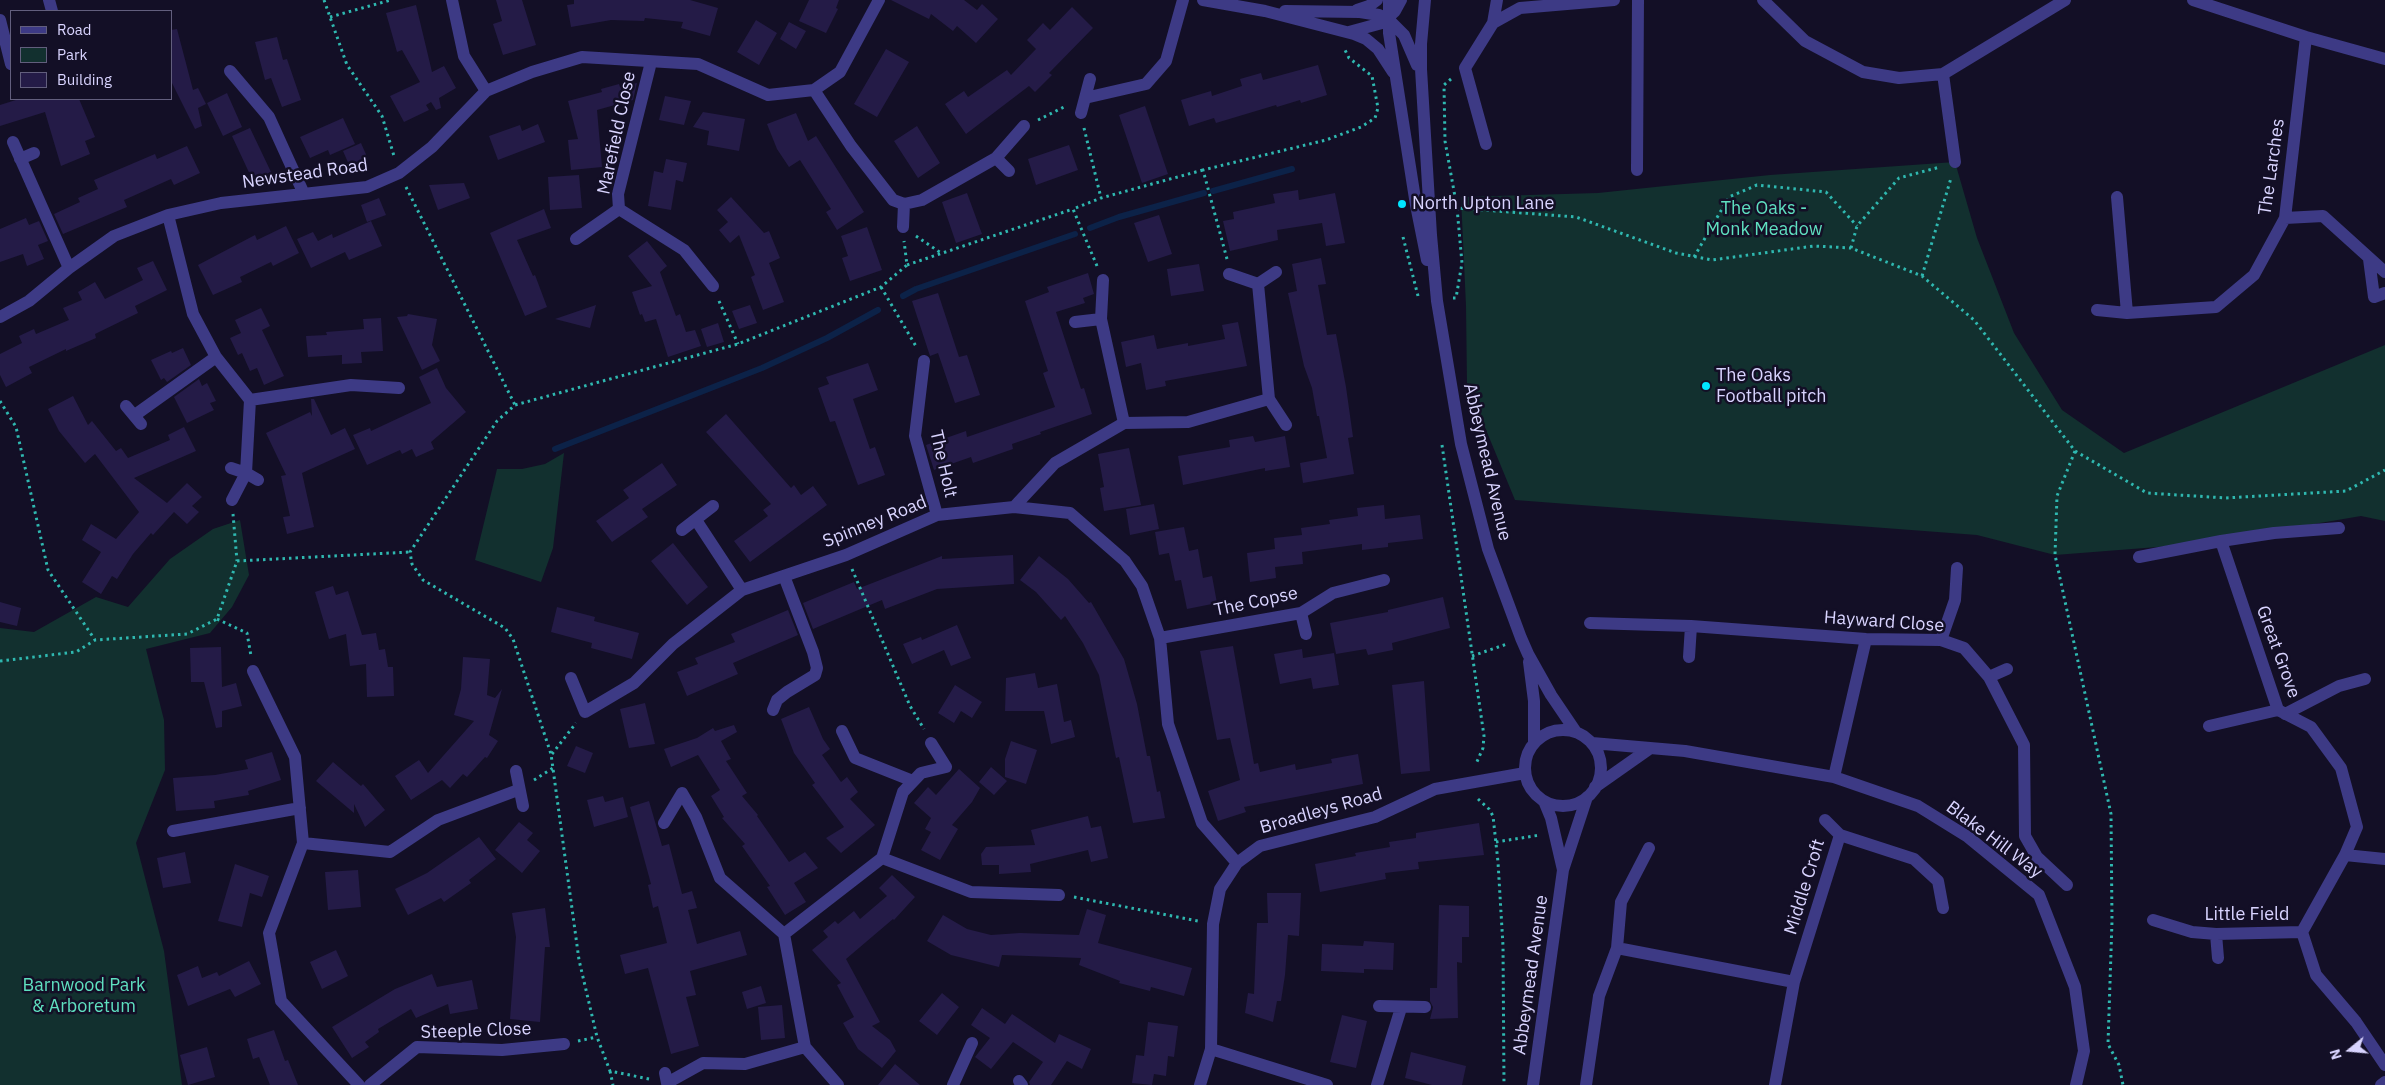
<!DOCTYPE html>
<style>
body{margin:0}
#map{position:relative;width:2385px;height:1085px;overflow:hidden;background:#130f26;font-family:"IBM Plex Sans",sans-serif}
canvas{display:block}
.legend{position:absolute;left:10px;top:10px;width:162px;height:90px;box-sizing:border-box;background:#130f26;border:1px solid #625e7d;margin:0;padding:6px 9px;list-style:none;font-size:15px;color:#d9d4ff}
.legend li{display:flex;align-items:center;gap:10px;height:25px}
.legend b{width:25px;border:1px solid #625e7d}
.north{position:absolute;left:2325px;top:1025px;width:50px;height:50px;-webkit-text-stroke:4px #130f26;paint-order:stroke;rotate:253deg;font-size:14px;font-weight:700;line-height:20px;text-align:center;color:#d9d4ff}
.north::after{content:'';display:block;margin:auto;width:18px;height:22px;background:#d9d4ff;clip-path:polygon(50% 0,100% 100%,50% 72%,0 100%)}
</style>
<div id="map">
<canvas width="2385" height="1085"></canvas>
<ul class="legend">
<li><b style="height:6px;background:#3d3a85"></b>Road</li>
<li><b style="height:14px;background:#12302f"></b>Park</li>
<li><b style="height:14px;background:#241b47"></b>Building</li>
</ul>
<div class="north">N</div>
</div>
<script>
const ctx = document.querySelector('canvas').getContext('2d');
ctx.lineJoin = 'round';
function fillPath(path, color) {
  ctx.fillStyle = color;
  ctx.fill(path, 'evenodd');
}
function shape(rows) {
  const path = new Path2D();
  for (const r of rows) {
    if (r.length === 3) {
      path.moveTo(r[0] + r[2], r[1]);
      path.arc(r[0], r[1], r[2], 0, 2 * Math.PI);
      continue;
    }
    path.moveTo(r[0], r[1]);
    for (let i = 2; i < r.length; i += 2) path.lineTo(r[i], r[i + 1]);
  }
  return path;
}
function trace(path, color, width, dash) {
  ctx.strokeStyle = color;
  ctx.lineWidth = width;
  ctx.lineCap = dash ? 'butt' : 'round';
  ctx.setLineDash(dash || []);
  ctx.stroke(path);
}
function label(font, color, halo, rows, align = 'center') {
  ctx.font = font + ' "IBM Plex Sans",sans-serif';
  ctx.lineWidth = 5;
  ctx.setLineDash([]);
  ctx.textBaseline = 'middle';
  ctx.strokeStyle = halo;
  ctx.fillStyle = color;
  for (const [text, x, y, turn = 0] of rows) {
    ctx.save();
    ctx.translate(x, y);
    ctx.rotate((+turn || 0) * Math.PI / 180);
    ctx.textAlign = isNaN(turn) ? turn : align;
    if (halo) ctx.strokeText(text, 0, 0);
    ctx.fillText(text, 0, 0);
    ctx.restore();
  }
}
fillPath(shape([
 [1955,162,1977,238,2014,333,2062,410,2124,453,2385,345,2385,521,2361,516,2196,544,2055,555,1977,535,1515,500,1467,384,1466,306,1461,197,1598,193,1770,175],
 [564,453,553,548,541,582,475,560,497,469,522,469,545,464],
 [240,520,249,575,232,607,210,633,146,649,164,720,165,770,136,843,164,951,182,1085,0,1085,0,628,34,632,96,597,128,607,170,559,213,529]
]), '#12302f');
trace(shape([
 [1213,191,1292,169],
 [1090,228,1119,217,1204,193],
 [903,296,916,289,1075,234],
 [555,449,762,368,827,338,878,310]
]), '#0c2248', 6);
fillPath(shape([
 [496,0,522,0,536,45,503,55,493,24,502,21],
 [574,0,690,0,718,8,710,36,681,28,683,22,645,18,644,21,611,20,571,27,567,5,574,4],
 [809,0,839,0,836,8,838,9,826,33,799,21],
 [891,0,964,0,977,10,982,4,998,19,976,43,957,26,953,31,931,14,929,19],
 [416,5,432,72,444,66,456,88,439,98,441,108,436,110,431,102,426,105,429,110,404,122,390,96,420,82,402,50,397,52,386,13],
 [1072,7,1093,28,1049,73,1052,75,1035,92,1029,86,966,134,945,104,964,91,968,97,1007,70,1011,75,1036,49,1027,40,1043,23,1050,30],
 [756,20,777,33,759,65,737,52],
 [789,22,806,31,796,49,780,39],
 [177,29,193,90,198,88,206,104,198,108,202,126,195,129,171,81,171,30],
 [277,37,283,60,287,59,301,100,282,107,271,78,265,80,255,42],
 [886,49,909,62,877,117,854,104],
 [1318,65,1327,95,1301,103,1300,100,1277,107,1276,105,1216,123,1214,118,1189,126,1181,100,1211,91,1212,96,1242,86,1240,79,1261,73,1263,80],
 [637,83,633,100,597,110,602,167,571,170,568,140,578,139,568,101,602,92,601,89,619,84,620,87],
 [227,93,242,127,223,136,207,103],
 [665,96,691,101,684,125,659,120],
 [19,99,79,99,95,137,85,141,90,154,61,166,45,112,0,126,0,105],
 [1145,106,1168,174,1142,183,1119,115],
 [703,112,745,119,739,151,707,145,709,131,693,127],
 [796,113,808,141,816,136,864,212,837,230,826,212,831,209,800,160,789,167,777,149,767,124],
 [343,118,355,144,330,155,328,150,310,158,300,137],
 [538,124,545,142,498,160,489,136,520,125,522,131],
 [917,126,940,163,918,178,894,141],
 [250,128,271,172,253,181,232,136],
 [361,143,368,159,350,167,343,151],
 [1069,145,1078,170,1036,185,1028,159],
 [187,146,200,173,174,185,171,179,124,200,127,207,63,234,54,214,80,202,78,198,98,189,94,180,155,154,157,159],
 [666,159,687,163,683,182,676,180,671,210,648,206,654,171,663,173],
 [579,175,582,208,550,210,548,177],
 [464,183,470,198,438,210,429,185],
 [1298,190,1299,200,1335,193,1345,243,1326,246,1322,223,1277,230,1278,240,1230,251,1223,221,1234,219,1233,212,1275,203,1273,194],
 [967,193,982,234,956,243,942,202],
 [731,197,764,233,769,231,780,258,769,263,784,302,763,310,751,277,755,275,739,235,730,243,719,230,728,222,717,210],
 [379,198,386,215,367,222,361,205],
 [544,209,551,228,517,240,533,276,535,275,547,307,525,316,490,233],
 [1159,215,1172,254,1148,262,1134,223],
 [26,218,29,225,39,221,48,241,38,245,44,259,27,266,23,254,0,262,0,229],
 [371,221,382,246,349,260,345,252,311,268,297,239,313,232,318,241,332,234,333,238],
 [286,226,299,253,273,266,271,262,240,277,242,282,213,295,198,265,255,235,257,240],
 [867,227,882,270,850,281,842,258,848,256,841,236],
 [647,241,667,266,660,272,676,316,680,314,686,332,695,330,701,346,668,357,656,319,645,322,642,314,640,315,632,292,652,286,628,256],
 [1321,258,1326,284,1318,285,1327,335,1336,334,1346,387,1353,437,1348,438,1354,474,1303,483,1300,463,1327,458,1319,416,1317,416,1312,388,1304,366,1288,293,1297,291,1292,264],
 [153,261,167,290,135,306,138,313,95,334,96,338,66,351,66,349,29,367,32,373,6,387,0,375,0,354,22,343,19,336,34,329,36,334,69,320,63,308,82,300,78,292,95,282,105,299,143,280,137,268],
 [1199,264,1204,291,1171,296,1167,269],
 [1088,273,1094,294,1083,298,1085,303,1056,312,1081,389,1084,388,1092,414,1040,432,1041,434,1012,444,1013,449,973,463,971,457,934,470,926,445,966,431,967,437,1055,407,1043,373,1048,371,1025,301,1049,292,1047,287],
 [938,293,959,357,967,355,980,395,955,403,938,353,930,356,912,301],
 [596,305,590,328,555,319],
 [750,305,757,323,739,329,732,311],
 [261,308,270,326,262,330,284,376,264,385,257,368,250,371,242,353,238,355,230,338,241,333,235,320],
 [408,314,437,319,432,345,440,361,422,370,397,317,407,316],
 [381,318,383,351,361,352,362,363,342,364,342,355,308,357,306,336,327,335,326,332,364,329,363,319],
 [1238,322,1247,366,1165,381,1166,386,1146,390,1141,363,1126,367,1121,342,1154,335,1157,349,1188,343,1188,346,1225,339,1222,325],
 [718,323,724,342,707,347,701,329],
 [183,348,191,365,167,382,164,378,161,380,151,360,171,351,172,353],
 [868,363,878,390,853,399,870,449,875,447,885,475,858,485,835,421,830,422,818,388,829,384,826,377],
 [437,368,446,388,466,412,431,442,434,449,416,457,412,449,402,454,400,450,367,465,353,435,370,428,371,431,431,403,419,377],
 [199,379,202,386,207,383,216,401,210,403,214,410,187,423,174,397],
 [73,396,88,425,92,421,116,451,121,448,128,458,170,440,168,435,184,427,196,451,134,478,167,503,187,483,202,497,192,506,199,512,187,524,174,512,153,535,151,533,133,554,117,579,112,576,101,594,82,582,101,552,82,540,91,524,116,539,139,512,95,454,85,463,59,431,48,409],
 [311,399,314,399,331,435,345,428,355,449,302,473,314,527,287,534,283,517,290,516,281,476,286,475,266,433,310,412,312,416],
 [726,414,791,488,794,485,801,495,813,486,827,505,750,562,734,541,768,516,763,510,771,504,706,432],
 [1253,436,1255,442,1285,436,1290,467,1265,471,1265,468,1183,485,1178,456,1230,447,1229,440],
 [1129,448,1141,505,1104,511,1100,488,1104,487,1098,454],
 [662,463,677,485,642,509,648,517,612,542,596,521,629,498,623,490],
 [1154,504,1159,529,1130,535,1126,509],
 [1384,505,1385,519,1420,515,1423,539,1388,543,1388,547,1362,550,1362,544,1302,552,1303,564,1275,567,1276,578,1250,582,1247,553,1275,549,1274,538,1302,535,1301,528,1330,524,1329,520,1358,516,1357,508],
 [1184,527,1189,551,1198,549,1203,578,1212,576,1217,603,1187,609,1181,580,1175,581,1169,553,1159,555,1155,532],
 [673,543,708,587,687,605,651,561],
 [1013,555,1014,584,937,589,885,609,882,600,813,629,803,603,854,582,857,589,942,556,942,559],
 [1039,556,1068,579,1089,603,1091,602,1124,659,1137,704,1147,756,1150,756,1157,792,1160,791,1165,818,1133,823,1119,757,1116,758,1099,675,1083,643,1065,616,1061,620,1036,592,1020,580],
 [333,586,336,595,348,591,362,635,376,633,379,650,385,649,388,667,393,667,394,696,367,697,366,664,350,666,346,634,329,639,315,592],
 [1443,597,1450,628,1392,643,1393,650,1368,655,1366,649,1336,654,1330,623,1388,612,1388,610],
 [0,602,21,608,17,626,0,622],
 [557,607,595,617,594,621,639,633,632,659,591,648,592,643,551,632],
 [788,610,798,635,733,663,738,674,687,696,677,672,698,664,695,658,735,642,731,634],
 [957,625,971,658,951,666,944,650,912,664,903,644,921,637,922,640],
 [1233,646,1254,764,1258,763,1260,772,1295,764,1296,770,1332,763,1331,759,1358,754,1363,784,1244,807,1246,812,1218,821,1208,791,1240,780,1230,738,1217,740,1200,651],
 [221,647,222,687,236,683,242,706,222,711,222,727,216,728,204,682,191,682,190,648],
 [1302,649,1303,658,1334,653,1339,685,1313,689,1311,678,1280,684,1274,654],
 [463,657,490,659,487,695,495,698,502,689,489,735,498,741,487,758,485,757,467,777,463,774,450,788,442,780,411,800,395,776,419,760,428,773,474,721,454,715,461,689],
 [1035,673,1038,688,1057,684,1064,722,1071,720,1075,737,1051,744,1044,711,1005,711,1006,678],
 [1424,681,1430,771,1401,774,1392,685],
 [955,685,982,702,972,718,961,711,954,723,938,713],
 [645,703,655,744,629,748,620,709],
 [809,707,823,739,830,749,822,755,841,782,847,777,858,792,850,799,875,825,841,853,826,838,844,827,812,785,815,783,794,753,781,719],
 [734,725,737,732,721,741,731,759,726,761,747,793,742,796,758,815,757,816,789,862,805,852,818,868,794,883,806,902,785,915,767,887,770,886,742,846,745,844,722,818,724,817,711,796,720,790,698,755,671,767,664,749,697,738,713,728,715,731],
 [1011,741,1037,750,1026,784,1005,777,1005,759],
 [576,746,593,753,585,773,567,766],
 [272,752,281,780,248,791,249,795,214,801,215,808,176,811,173,778,215,775,248,769,245,760],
 [333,762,361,786,363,784,385,810,365,827,354,804,354,813,316,781],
 [991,767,1007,781,994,795,979,782],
 [959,769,980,788,972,802,952,825,958,829,940,860,921,850,931,832,925,829,931,818,914,803,928,787,936,795],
 [603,796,605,802,623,797,628,817,594,827,587,800],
 [649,801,662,846,669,844,682,894,692,891,697,908,688,910,697,944,740,931,747,955,690,971,696,995,686,997,699,1046,671,1054,648,968,625,974,620,955,667,943,658,906,653,908,648,885,651,884,630,807],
 [1088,816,1091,828,1101,826,1108,858,1091,862,1088,850,1030,864,1031,872,999,874,999,865,982,865,981,854,986,847,1035,845,1031,830],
 [519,822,533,833,527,840,540,851,522,873,495,850],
 [1479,823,1484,855,1418,862,1419,869,1385,873,1386,879,1320,892,1315,864,1356,856,1355,853,1390,847,1389,842,1416,838,1416,833],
 [479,837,496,859,469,880,471,883,444,902,441,898,408,915,395,889,427,873],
 [185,852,191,883,163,888,157,858],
 [235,864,269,876,262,897,250,893,242,927,218,921],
 [358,870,361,907,328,910,325,872],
 [892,875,915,897,894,920,893,919,846,959,880,1022,872,1026,890,1040,896,1051,882,1068,858,1049,843,1023,854,1017,837,985,841,983,812,950,828,937,823,931,835,921,838,924,854,911,860,919,887,896,879,888],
 [1267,893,1301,893,1299,936,1288,935,1285,975,1281,1001,1277,1001,1273,1022,1245,1013,1248,993,1254,994,1257,923,1268,923],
 [1439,905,1469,906,1469,937,1462,937,1462,963,1457,962,1458,1018,1430,1019,1433,1007,1430,1001,1430,988,1437,988],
 [545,908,550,947,545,947,540,1022,510,1019,516,937,512,913],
 [1087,909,1106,915,1098,943,1192,968,1184,996,1151,987,1150,991,1119,983,1120,981,1079,965,1081,958,1002,955,999,967,951,955,927,941,943,915,967,929,991,935,1020,933,1079,935],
 [1364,941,1394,943,1393,970,1364,969,1364,973,1321,971,1322,944,1363,946],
 [336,950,348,976,322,989,310,962],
 [249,961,261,984,235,997,230,989,188,1006,177,975,198,966,202,978,217,972,219,976],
 [432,974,437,987,472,980,478,1009,450,1014,448,1004,416,1018,411,1009,378,1029,379,1032,365,1042,369,1047,352,1058,332,1027,395,989],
 [761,986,766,1003,747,1009,742,992],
 [942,993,959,1007,937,1035,919,1021],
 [782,1005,785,1038,761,1040,758,1007],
 [982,1008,1005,1024,1012,1014,1055,1043,1059,1034,1091,1049,1082,1069,1067,1061,1051,1085,1030,1085,1029,1082,1043,1062,1013,1042,991,1069,975,1057,990,1038,971,1025],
 [1342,1015,1367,1021,1356,1068,1330,1062],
 [1148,1022,1178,1026,1174,1057,1168,1056,1166,1076,1154,1074,1152,1085,1132,1083,1136,1055,1144,1056],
 [274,1030,285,1061,288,1060,298,1085,270,1085,259,1057,253,1059,247,1039],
 [207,1047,215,1077,188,1085,180,1055],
 [1411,1052,1466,1066,1462,1085,1432,1085,1405,1078],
 [895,1064,920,1085,878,1085]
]), '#241b47');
trace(shape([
 [324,0,347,65,382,116,394,156],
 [330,17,391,0],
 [1451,79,1444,85,1445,141,1457,208],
 [1038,120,1066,106],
 [1084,128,1101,198],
 [406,187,515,405],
 [916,236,941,253],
 [1403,237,1418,296],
 [1851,248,1857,226,1899,178,1940,167],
 [1694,257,1729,197,1757,185,1826,192,1857,226],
 [1227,259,1203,170,1326,140,1361,127,1375,118,1378,108,1372,76,1349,58,1344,48],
 [907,265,1073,209],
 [1097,266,1073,209,1101,198,1203,170],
 [1922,276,1951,178],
 [881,287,917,348],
 [1453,298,1456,298,1462,263,1457,208,1576,217,1676,253,1712,260,1814,246,1851,248,1922,276,1974,320,2075,451,2147,493,2226,498,2346,491,2385,470],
 [719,301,738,344],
 [0,401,16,427,48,570,95,640,187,634,217,619,237,561,410,552],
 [1442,445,1484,736,1483,748,1476,764],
 [2075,451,2057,496,2055,555,2111,814,2112,921,2108,1044,2119,1065,2123,1085],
 [233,514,237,561],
 [852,569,910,706,924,729],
 [217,619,247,633,251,656],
 [1472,656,1507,644],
 [0,661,76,652,95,640],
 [552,754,576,723],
 [534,780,553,768],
 [1478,799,1489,809,1493,816,1498,862,1503,946,1504,1085],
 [1496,842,1540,835],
 [1074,897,1198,921],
 [578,1041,597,1037],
 [610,1071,613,1085],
 [649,1079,610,1071,597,1037,579,960,551,754,513,639,505,628,423,580,412,564,410,552,497,421,515,405,738,344,881,287,907,265,904,241]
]), '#2fb8b0', 3, [2.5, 4]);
trace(shape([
 [49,0,52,11],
 [452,0,464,56,486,91],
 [1203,0,1265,11,1354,34,1366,39,1378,49,1393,72],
 [1389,0,1389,33,1416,205,1427,260],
 [1425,0,1421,44,1421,69,1431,235,1437,301,1461,444,1488,549,1521,638,1528,654,1551,695,1576,732],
 [1763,0,1805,41,1863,72,1899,78,1943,74,2065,0],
 [2193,0,2306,37,2385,59],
 [1357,10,1369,6,1377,0],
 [1285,11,1360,12,1379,15,1388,19,1404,35,1417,65],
 [0,20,11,64],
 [1493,23,1497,0],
 [1349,32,1382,23,1395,11,1401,0],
 [651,62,618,194,619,209,684,250,713,286],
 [230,71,269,117,304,194],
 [1943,74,1955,162],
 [814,90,851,146,893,200,904,204,922,200,996,158,1024,126],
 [1085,98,1146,84,1166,61,1183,0],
 [1081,113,1090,79],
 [13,142,69,268],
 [1486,144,1465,68,1493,23,1520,8,1614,0],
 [996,158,1009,171],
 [20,159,34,153],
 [1637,170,1638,0],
 [2117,197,2127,313],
 [168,215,193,314,216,357,250,400,246,473,231,468],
 [2285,218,2323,216,2385,272],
 [903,227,904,204],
 [576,239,619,209],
 [2369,259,2374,297,2385,293],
 [1103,280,1101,319,1124,423],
 [1258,284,1276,272],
 [2097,310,2127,313,2216,307,2254,275,2285,218,2306,37],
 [0,317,29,301,69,268,114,236,168,215,221,203,367,187,399,173,432,147,486,91,532,72,582,57,698,64,768,95,814,90,840,72,879,0],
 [1075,322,1101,319],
 [924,361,915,436,937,515],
 [1269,399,1286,425],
 [250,400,351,385,399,388],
 [126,406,141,424],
 [135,415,216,357],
 [232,500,246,473,258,480],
 [1014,507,1055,463,1124,423,1188,422,1269,399,1258,284,1229,274],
 [696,520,742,590],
 [682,530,713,506],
 [2221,541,2274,533,2339,528],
 [2139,557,2221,541,2278,710,2311,727,2341,768,2357,827,2345,855,2302,932,2316,975,2356,1022,2385,1065],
 [1301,613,1306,634],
 [1590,623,1691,626,1866,639,1941,640,1964,648,1989,677,2024,745,2025,836,2037,857,2067,885],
 [1160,638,1301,613,1333,593,1384,580],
 [1941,640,1955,600,1957,568],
 [1689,657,1691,626],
 [1529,662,1534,701,1534,743],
 [253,671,295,757,303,843,269,933,281,1001,359,1085],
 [1989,677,2007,669],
 [571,678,585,712,634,683,673,644,742,590,846,555,937,515,1014,507,1070,513,1125,561,1142,586,1160,638,1168,724,1202,823,1237,863],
 [773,710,777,700,787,692,815,675,817,668,813,652,784,576],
 [2285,714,2339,686,2365,679],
 [2209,726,2278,710],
 [1563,768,38],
 [842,731,855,758,913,781],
 [1592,743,1685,751,1834,777,1918,806,1968,837,2039,895,2075,987,2084,1051,2076,1085],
 [516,771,523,806],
 [1834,777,1866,639],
 [1595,787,1649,749],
 [1544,801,1551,818,1563,870],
 [1825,820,1840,835],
 [664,823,682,793,696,817,720,878,784,934,805,1047,838,1085],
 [173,831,300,808],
 [303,843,390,852,438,820,518,790],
 [2345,855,2385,859],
 [882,858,971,892,1059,895],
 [2153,920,2192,932,2216,934,2302,932],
 [784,934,882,858,903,792,921,773,946,767,931,743],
 [2216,934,2218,958],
 [1617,948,1794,982],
 [1379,1006,1425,1007],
 [1211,1049,1327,1085],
 [665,1073,667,1083,703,1063,745,1064,805,1047],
 [1019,1081,1022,1085],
 [370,1085,417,1047,502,1050,564,1044],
 [953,1085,972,1043],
 [1200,1085,1211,1049,1213,924,1220,889,1237,863,1260,846,1375,817,1435,789,1525,773],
 [1377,1085,1401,1008],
 [1533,1085,1563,870,1587,797],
 [1586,1085,1599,996,1617,948,1621,902,1649,848],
 [1775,1085,1794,982,1840,835,1914,859,1938,881,1943,908],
 [2381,1085,2385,1082]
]), '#3d3a85', 12);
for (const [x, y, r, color] of [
 [1402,204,5,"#00e5ff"],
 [1706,386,5,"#00e5ff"]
]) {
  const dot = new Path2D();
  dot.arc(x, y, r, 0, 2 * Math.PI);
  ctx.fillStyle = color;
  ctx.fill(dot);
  trace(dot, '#130f26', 2);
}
label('18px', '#d9d4ff', '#130f26', [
 ["Marefield Close",617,133,-78],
 ["The Larches",2272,167,-82],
 ["Newstead Road",305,174,-8],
 ["Abbeymead Avenue",1487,462,77],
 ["The Holt",943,464,77],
 ["Spinney Road",875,522,-22],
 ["The Copse",1256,602,-12],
 ["Hayward Close",1884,622,4],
 ["Great Grove",2278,652,70],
 ["Broadleys Road",1321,811,-16],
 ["Blake Hill Way",1994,840,37],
 ["Middle Croft",1805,887,-73],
 ["Little Field",2247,915],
 ["Abbeymead Avenue",1531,975,-82],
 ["Steeple Close",476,1031,-2]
]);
label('18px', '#d9d4ff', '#130f26', [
 ["North Upton Lane",1412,204],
 ["The Oaks",1716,376],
 ["Football pitch",1716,397]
], 'left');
label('18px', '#5fe0c0', '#130f26', [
 ["The Oaks -",1764,209],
 ["Monk Meadow",1764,230],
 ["Barnwood Park",84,986],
 ["& Arboretum",84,1007]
]);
</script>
